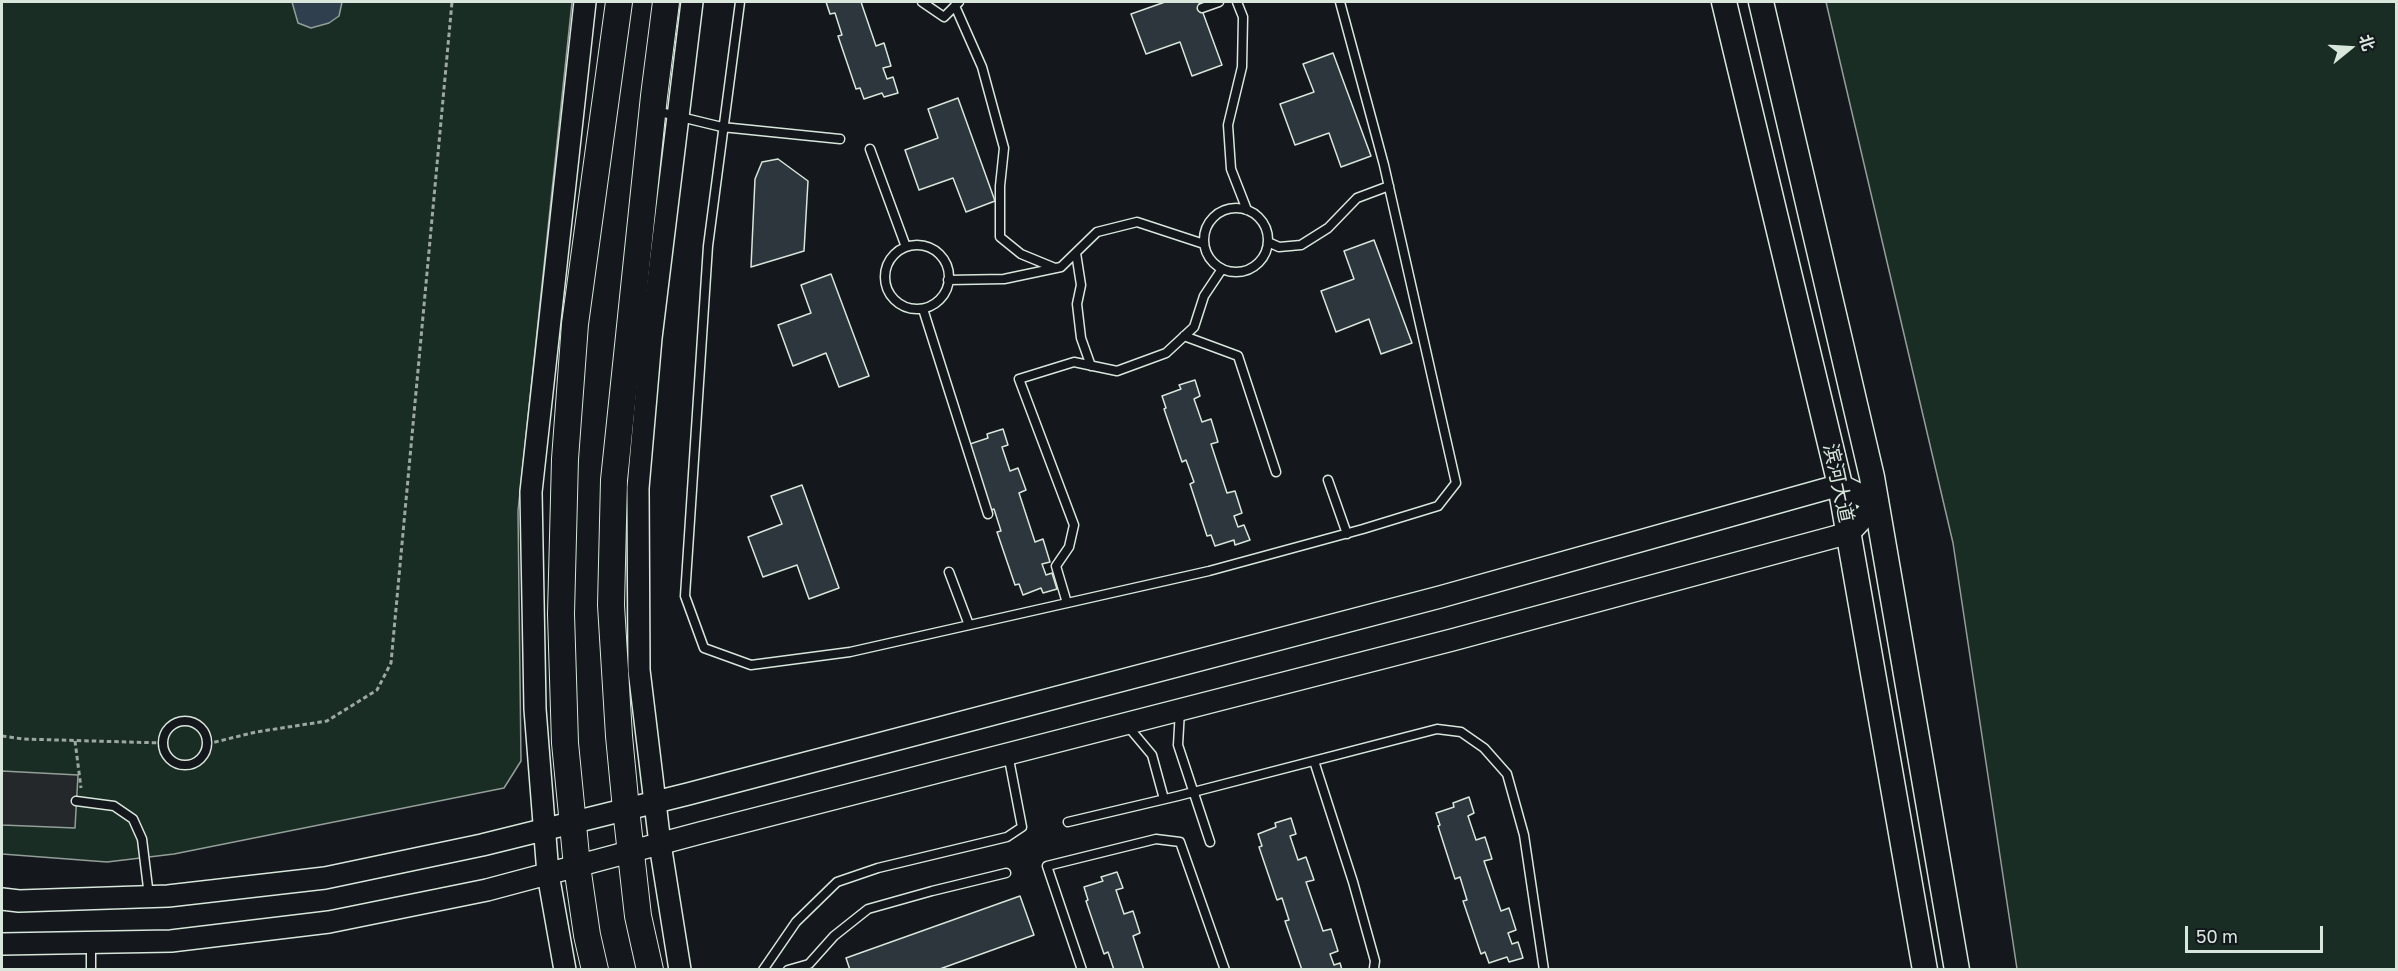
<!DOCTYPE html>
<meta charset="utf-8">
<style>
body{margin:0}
#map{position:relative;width:2398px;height:971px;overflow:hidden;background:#14181c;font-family:"Golos Text","Noto Sans SC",sans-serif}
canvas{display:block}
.frame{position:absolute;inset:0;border:3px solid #d8e6dc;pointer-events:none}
.north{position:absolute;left:2320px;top:18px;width:60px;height:60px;-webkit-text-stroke:4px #14181c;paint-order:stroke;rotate:72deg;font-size:16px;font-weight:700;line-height:24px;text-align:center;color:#d8e6dc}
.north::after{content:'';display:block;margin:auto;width:21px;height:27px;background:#d8e6dc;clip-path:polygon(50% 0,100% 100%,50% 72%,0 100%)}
.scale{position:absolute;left:2185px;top:926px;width:138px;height:27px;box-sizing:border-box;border:3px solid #d8e6dc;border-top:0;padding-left:8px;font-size:18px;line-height:21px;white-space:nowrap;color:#d8e6dc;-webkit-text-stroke:4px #14181c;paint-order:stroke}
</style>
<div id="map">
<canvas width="2398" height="971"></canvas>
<div class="frame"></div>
<div class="north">北</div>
<div class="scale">50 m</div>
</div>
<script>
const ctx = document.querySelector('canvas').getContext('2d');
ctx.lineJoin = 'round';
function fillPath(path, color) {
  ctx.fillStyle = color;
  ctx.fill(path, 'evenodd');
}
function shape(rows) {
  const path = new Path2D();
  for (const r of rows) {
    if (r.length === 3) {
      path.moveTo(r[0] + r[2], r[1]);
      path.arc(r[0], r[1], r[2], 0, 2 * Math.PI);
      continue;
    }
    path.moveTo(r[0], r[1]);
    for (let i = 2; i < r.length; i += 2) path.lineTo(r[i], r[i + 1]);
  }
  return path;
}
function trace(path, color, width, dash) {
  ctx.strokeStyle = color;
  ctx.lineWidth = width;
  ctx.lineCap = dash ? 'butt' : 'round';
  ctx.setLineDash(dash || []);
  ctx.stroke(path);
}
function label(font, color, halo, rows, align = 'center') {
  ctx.font = font + ' "Golos Text","Noto Sans SC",sans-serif';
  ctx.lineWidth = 4.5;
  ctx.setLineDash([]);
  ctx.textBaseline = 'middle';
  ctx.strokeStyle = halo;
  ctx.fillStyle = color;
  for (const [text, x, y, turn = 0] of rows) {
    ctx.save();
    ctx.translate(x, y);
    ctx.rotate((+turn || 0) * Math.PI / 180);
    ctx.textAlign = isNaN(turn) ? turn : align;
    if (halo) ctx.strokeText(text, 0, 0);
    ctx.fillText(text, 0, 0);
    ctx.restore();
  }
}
const green = shape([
 [2,2,572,2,518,511,521,761,504,788,174,854,107,862,2,854,2,2],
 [1826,2,2396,2,2396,969,2017,969,1953,543,1826,2]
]);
fillPath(green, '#1a2d24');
trace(green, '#939e99', 1.5);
const parking = shape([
 [2,771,78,775,75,828,2,825,2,771]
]);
fillPath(parking, '#24282b');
trace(parking, '#939e99', 1.5);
const water = shape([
 [292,2,342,2,339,16,329,23,311,28,298,23,292,2]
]);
fillPath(water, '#2f3f4d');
trace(water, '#939e99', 1.5);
const building = shape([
 [826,2,861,2,876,46,884,43,891,66,883,68,887,79,893,77,898,93,884,97,882,93,864,99,860,88,856,89,838,36,842,35,835,13,830,14,826,2],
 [1165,2,1199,2,1222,65,1192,76,1180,42,1146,54,1131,14,1165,2],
 [1333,53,1371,156,1341,167,1329,133,1295,145,1280,104,1314,92,1303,64,1333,53],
 [958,98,995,201,966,212,953,178,919,190,905,150,938,138,928,109,958,98],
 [778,159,808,181,804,251,751,267,755,179,762,162,778,159],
 [1374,240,1412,343,1381,354,1369,319,1336,332,1321,291,1354,279,1344,251,1374,240],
 [831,274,869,376,839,387,826,353,793,366,778,325,811,313,801,285,831,274],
 [1195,380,1200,396,1194,399,1202,422,1211,419,1218,442,1211,444,1227,493,1235,491,1242,513,1234,516,1238,527,1244,525,1250,540,1235,545,1234,540,1215,546,1211,535,1207,536,1190,484,1194,482,1186,460,1182,462,1164,409,1166,408,1162,396,1181,389,1179,385,1195,380],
 [1003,429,1008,445,1002,447,1010,471,1018,468,1026,490,1019,493,1035,542,1043,539,1050,562,1042,564,1046,575,1052,573,1057,589,1043,593,1041,588,1023,595,1019,584,1015,585,997,532,1001,531,994,509,989,511,970,444,988,438,987,434,1003,429],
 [802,485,839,588,809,599,797,565,763,577,748,537,782,524,771,496,802,485],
 [1469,797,1474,813,1468,816,1476,840,1485,837,1492,859,1484,861,1501,911,1509,908,1516,930,1508,933,1512,944,1518,942,1523,958,1509,962,1507,957,1489,963,1485,952,1481,954,1463,901,1467,900,1460,877,1455,879,1438,826,1440,825,1436,813,1454,807,1453,803,1469,797],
 [1291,818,1296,834,1290,836,1298,860,1306,857,1314,880,1306,882,1323,931,1331,929,1338,951,1330,954,1334,965,1340,963,1342,970,1302,970,1285,921,1289,920,1282,898,1277,900,1259,847,1262,846,1258,834,1276,827,1275,823,1291,818],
 [1117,872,1123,888,1116,890,1124,914,1133,911,1140,933,1133,936,1144,970,1114,970,1108,952,1104,954,1086,901,1088,900,1084,887,1103,881,1101,877,1117,872],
 [1020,896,1034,935,937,970,850,970,846,958,1020,896]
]);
fillPath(building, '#2c363c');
trace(building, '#d8e6dc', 1.5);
const service = shape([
 [740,2,708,246,685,596,704,648,751,665,850,652,1209,571,1363,529,1438,506,1456,483,1384,165,1340,2],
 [922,2,944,17,959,2],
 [1237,2,1243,17,1242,67,1228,125,1231,169,1247,210],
 [955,6,982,67,1004,148,1000,186,1000,237,1021,254,1055,268],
 [1202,8,1219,2],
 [656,111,722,127,840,139],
 [870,149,906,247],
 [1236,240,32],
 [1268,242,1279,247,1301,245,1328,228,1357,198,1389,186],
 [917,277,32],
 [1076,253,1081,285,1077,304,1081,338,1091,366],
 [948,280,1004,279,1061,267,1097,232,1137,222,1204,244],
 [923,309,988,514],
 [1184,336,1238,356,1276,472],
 [1328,480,1347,534],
 [949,572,969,625],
 [1067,603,1056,566,1069,547,1074,525,1019,379,1074,362,1117,371,1166,353,1194,327,1204,296,1222,269],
 [1180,710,1178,745,1210,842],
 [185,743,22],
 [1126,724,1152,755,1164,799],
 [1314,761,1353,882,1375,961,1374,968],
 [76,801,114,806,133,819,142,839,149,896],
 [1068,822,1178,796,1437,729,1461,732,1484,748,1507,774,1524,835,1544,970],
 [91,943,91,970],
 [763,970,796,922,837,882,878,868,1007,837,1022,827,1008,754],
 [788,970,809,964,834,936,868,909,932,891,1006,873],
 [1082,970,1047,866,1156,839,1180,842,1225,970]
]);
const tertiary = shape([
 [2,899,19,901,168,896,325,878,482,845,688,794,1440,597,1840,485,1877,503,1849,533,1452,640,700,833,487,890,329,922,171,941,2,944],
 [565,970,548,874,535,709,531,492,585,2],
 [680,970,660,844,639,670,638,488,651,338,692,2]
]);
const secondary = shape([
 [1724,2,1840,485,1925,970],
 [1761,2,1872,477,1957,970]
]);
const primary = shape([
 [595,970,587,935,577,866,565,743,561,614,565,459,575,324,619,2],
 [650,970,638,916,626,809,619,736,611,605,614,480,654,96,666,2]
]);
trace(service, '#d8e6dc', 11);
trace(tertiary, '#d8e6dc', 24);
trace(secondary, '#d8e6dc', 27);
trace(primary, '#d8e6dc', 28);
trace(shape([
 [2,736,23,739,163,743],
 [75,741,81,788],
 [207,744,256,732,327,721,377,690,391,663,452,2]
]), '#9da8a2', 3, [4.5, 3]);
trace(service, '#14181c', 8);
trace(tertiary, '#14181c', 21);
trace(secondary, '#14181c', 24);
trace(primary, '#14181c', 26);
label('20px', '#d8e6dc', '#14181c', [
 ["滨河大道",1838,483,78]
]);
</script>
